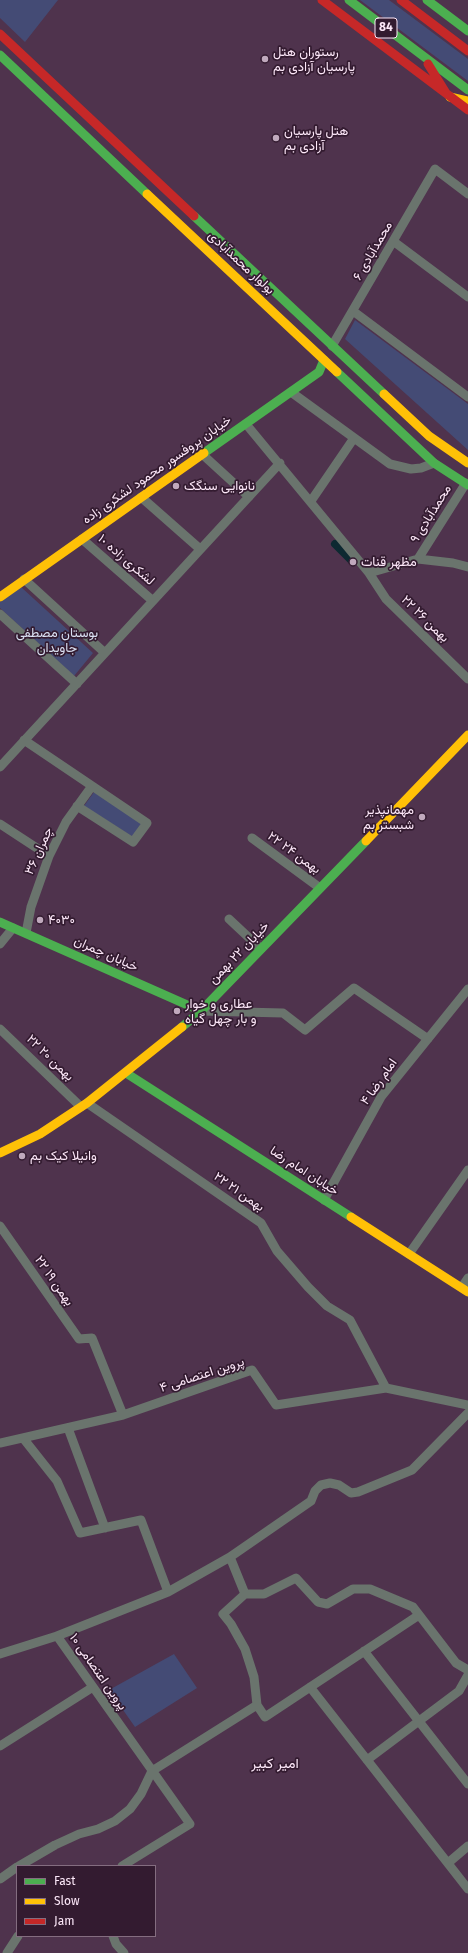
<!DOCTYPE html>
<meta charset="utf-8">
<style>
body{margin:0}
#map{position:relative;width:468px;height:1953px;overflow:hidden;background:#4f334d;font-family:"Fira Sans",sans-serif}
canvas{display:block}
.legend{position:absolute;left:16px;top:1865px;width:140px;height:72px;box-sizing:border-box;background:#331b30;border:1px solid #846d80;margin:0;padding:5px 7px;list-style:none;font-size:12px;color:#fde8f9}
.legend li{display:flex;align-items:center;gap:8px;height:20px}
.legend b{width:20px;border:1px solid #846d80}
</style>
<div id="map">
<canvas width="468" height="1953"></canvas>
<ul class="legend">
<li><b style="height:5px;background:#4caf50"></b>Fast</li>
<li><b style="height:5px;background:#ffc107"></b>Slow</li>
<li><b style="height:5px;background:#c62828"></b>Jam</li>
</ul>
</div>
<script>
const ctx = document.querySelector('canvas').getContext('2d');
ctx.lineJoin = 'round';
function fillPath(path, color) {
  ctx.fillStyle = color;
  ctx.fill(path, 'evenodd');
}
function shape(rows) {
  const path = new Path2D();
  for (const r of rows) {
    path.moveTo(r[0], r[1]);
    for (let i = 2; i < r.length; i += 2) path.lineTo(r[i], r[i + 1]);
  }
  return path;
}
function trace(path, color, width, dash) {
  ctx.strokeStyle = color;
  ctx.lineWidth = width;
  ctx.lineCap = dash ? 'butt' : 'round';
  ctx.setLineDash(dash || []);
  ctx.stroke(path);
}
function label(font, color, halo, rows, align = 'center') {
  ctx.font = font + ' "Fira Sans",Vazirmatn,sans-serif';
  ctx.lineWidth = 3.5;
  ctx.setLineDash([]);
  ctx.textBaseline = 'middle';
  ctx.strokeStyle = halo;
  ctx.fillStyle = color;
  for (const [text, x, y, turn = 0] of rows) {
    ctx.save();
    ctx.translate(x, y);
    ctx.rotate((+turn || 0) * Math.PI / 180);
    ctx.textAlign = isNaN(turn) ? turn : align;
    if (halo) ctx.strokeText(text, 0, 0);
    ctx.fillText(text, 0, 0);
    ctx.restore();
  }
}
fillPath(shape([
 [0,0,58,0,25,42,0,18],
 [360,0,389,0,468,59,468,81],
 [355,320,468,404,468,450,345,339],
 [21,587,93,653,74,676,0,608,0,602],
 [94,792,142,823,133,837,84,806],
 [174,1654,197,1688,135,1727,109,1690]
]), '#444b75');
trace(shape([
 [335,544,353,562]
]), '#0d2931', 8);
trace(shape([
 [393,241,468,297],
 [353,311,468,397],
 [332,346,435,169,468,194],
 [291,392,390,464,411,469,421,468,434,463],
 [246,424,369,573,386,599,468,679],
 [202,454,249,497],
 [141,497,200,549],
 [311,501,354,438],
 [82,539,153,601],
 [418,559,466,483],
 [369,573,418,559,453,563,468,567],
 [24,579,105,653],
 [0,614,77,684],
 [24,740,147,823,133,842,77,806],
 [0,767,280,463],
 [0,824,49,856],
 [252,838,320,888],
 [229,919,261,949],
 [26,933,31,907,49,856,66,822,92,786],
 [0,944,13,928],
 [201,1011,283,1013,305,1030,354,988,428,1039],
 [0,1029,81,1107],
 [87,1103,261,1223,277,1251,308,1287,327,1306,350,1320,386,1388],
 [324,1200,381,1097,468,989],
 [0,1226,79,1339,92,1338,123,1415],
 [409,1254,468,1170],
 [462,1287,468,1278],
 [68,1428,105,1528],
 [23,1438,57,1481,80,1533,141,1520,168,1592],
 [0,1443,123,1415,252,1370,276,1405,386,1388,468,1405],
 [245,1594,264,1594,296,1578,318,1602,327,1604,353,1589,370,1589,413,1607,456,1663,468,1670],
 [419,1615,265,1717,257,1705,254,1677,245,1649,231,1624,223,1614,245,1594,230,1557,311,1501,315,1491,321,1485,330,1483,339,1485,351,1493,358,1492,412,1470,468,1413],
 [57,1636,168,1592,230,1557],
 [364,1651,468,1784],
 [0,1654,57,1636,190,1824,122,1866],
 [310,1687,468,1889],
 [0,1746,93,1687],
 [367,1760,459,1691,468,1675],
 [448,1863,468,1846],
 [19,1866,55,1845,79,1834,98,1829,115,1821,130,1809,141,1794,152,1771,257,1705],
 [0,1879,17,1867],
 [113,1936,116,1944,124,1953],
 [7,1953,18,1936]
]), '#6a746d', 9);
trace(shape([
 [349,0,468,90],
 [427,0,468,31],
 [0,55,147,194],
 [194,216,384,394],
 [337,372,434,463,468,485],
 [204,453,319,372,324,360],
 [0,922,201,1011],
 [182,1027,201,1011,366,841],
 [126,1073,351,1217]
]), '#4caf50', 9);
trace(shape([
 [450,97,468,101],
 [147,194,337,372],
 [384,394,429,436,468,463],
 [0,597,204,453],
 [366,841,468,735],
 [0,1153,40,1134,87,1103,182,1027],
 [351,1217,468,1292]
]), '#ffc107', 9);
trace(shape([
 [322,0,468,110],
 [401,0,468,51],
 [0,34,194,216],
 [428,64,446,93]
]), '#c62828', 9);
for (const [x, y, r, color] of [
 [265,59,4,"#c0a9bd"],
 [276,138,4,"#c0a9bd"],
 [176,486,4,"#c0a9bd"],
 [353,562,4,"#c0a9bd"],
 [422,817,4,"#c0a9bd"],
 [40,920,4,"#c0a9bd"],
 [177,1011,4,"#c0a9bd"],
 [22,1156,4,"#c0a9bd"]
]) {
  const dot = new Path2D();
  dot.arc(x, y, r, 0, 2 * Math.PI);
  ctx.fillStyle = color;
  ctx.fill(dot);
  trace(dot, '#331b30', 1.5);
}
for (const [x, y, w] of [
 [386,28,22]
]) {
  const box = new Path2D();
  box.roundRect(x - w / 2, y - 10, w, 20, 3);
  ctx.fillStyle = '#331b30';
  ctx.fill(box);
  trace(box, '#fde8f9', 1);
}
label('bold 12px', '#fde8f9', null, [
 ["84",386,28]
]);
label('13px', '#fde8f9', '#331b30', [
 ["رستوران هتل",273,52],
 ["پارسیان آزادی بم",273,67],
 ["هتل پارسیان",284,131],
 ["آزادی بم",284,146],
 ["نانوایی سنگک",184,486],
 ["مظهر قنات",361,562],
 ["مهمانپذیر",414,810,"right"],
 ["شبستر بم",414,825,"right"],
 ["۴۰۳۰",48,920],
 ["عطاری و خوار",185,1004],
 ["و بار چهل گیاه",185,1019],
 ["وانیلا کیک بم",30,1156]
], 'left');
label('13px', '#fde8f9', '#331b30', [
 ["محمدآبادی ۶",373,251,-60],
 ["بولوار محمدآبادی",241,263,43],
 ["خیابان پروفسور محمود لشکری زاده",157,470,-35],
 ["محمدآبادی ۹",431,514,-58],
 ["لشکری زاده ١٠",126,560,41],
 ["۲۲ بهمن ۲۶",425,619,44],
 ["چمران ۳۶",39,851,-66],
 ["۲۲ بهمن ۲۴",294,853,36],
 ["خیابان ۲۲ بهمن",239,953,-46],
 ["خیابان چمران",106,954,24],
 ["۲۲ بهمن ۲۰",50,1058,44],
 ["امام رضا ۴",379,1082,-55],
 ["خیابان امام رضا",304,1171,33],
 ["۲۲ بهمن ۲۱",239,1192,35],
 ["۲۲ بهمن ۱۹",54,1281,55],
 ["پروین اعتصامی ۴",202,1375,-18],
 ["پروین اعتصامی ۱۰",98,1672,55]
]);
label('13px', '#dae0f2', '#331b30', [
 ["بوستان مصطفی",57,633],
 ["جاویدان",57,648]
]);
label('14px', '#fde8f9', '#331b30', [
 ["امیر کبیر",275,1764]
]);
</script>
